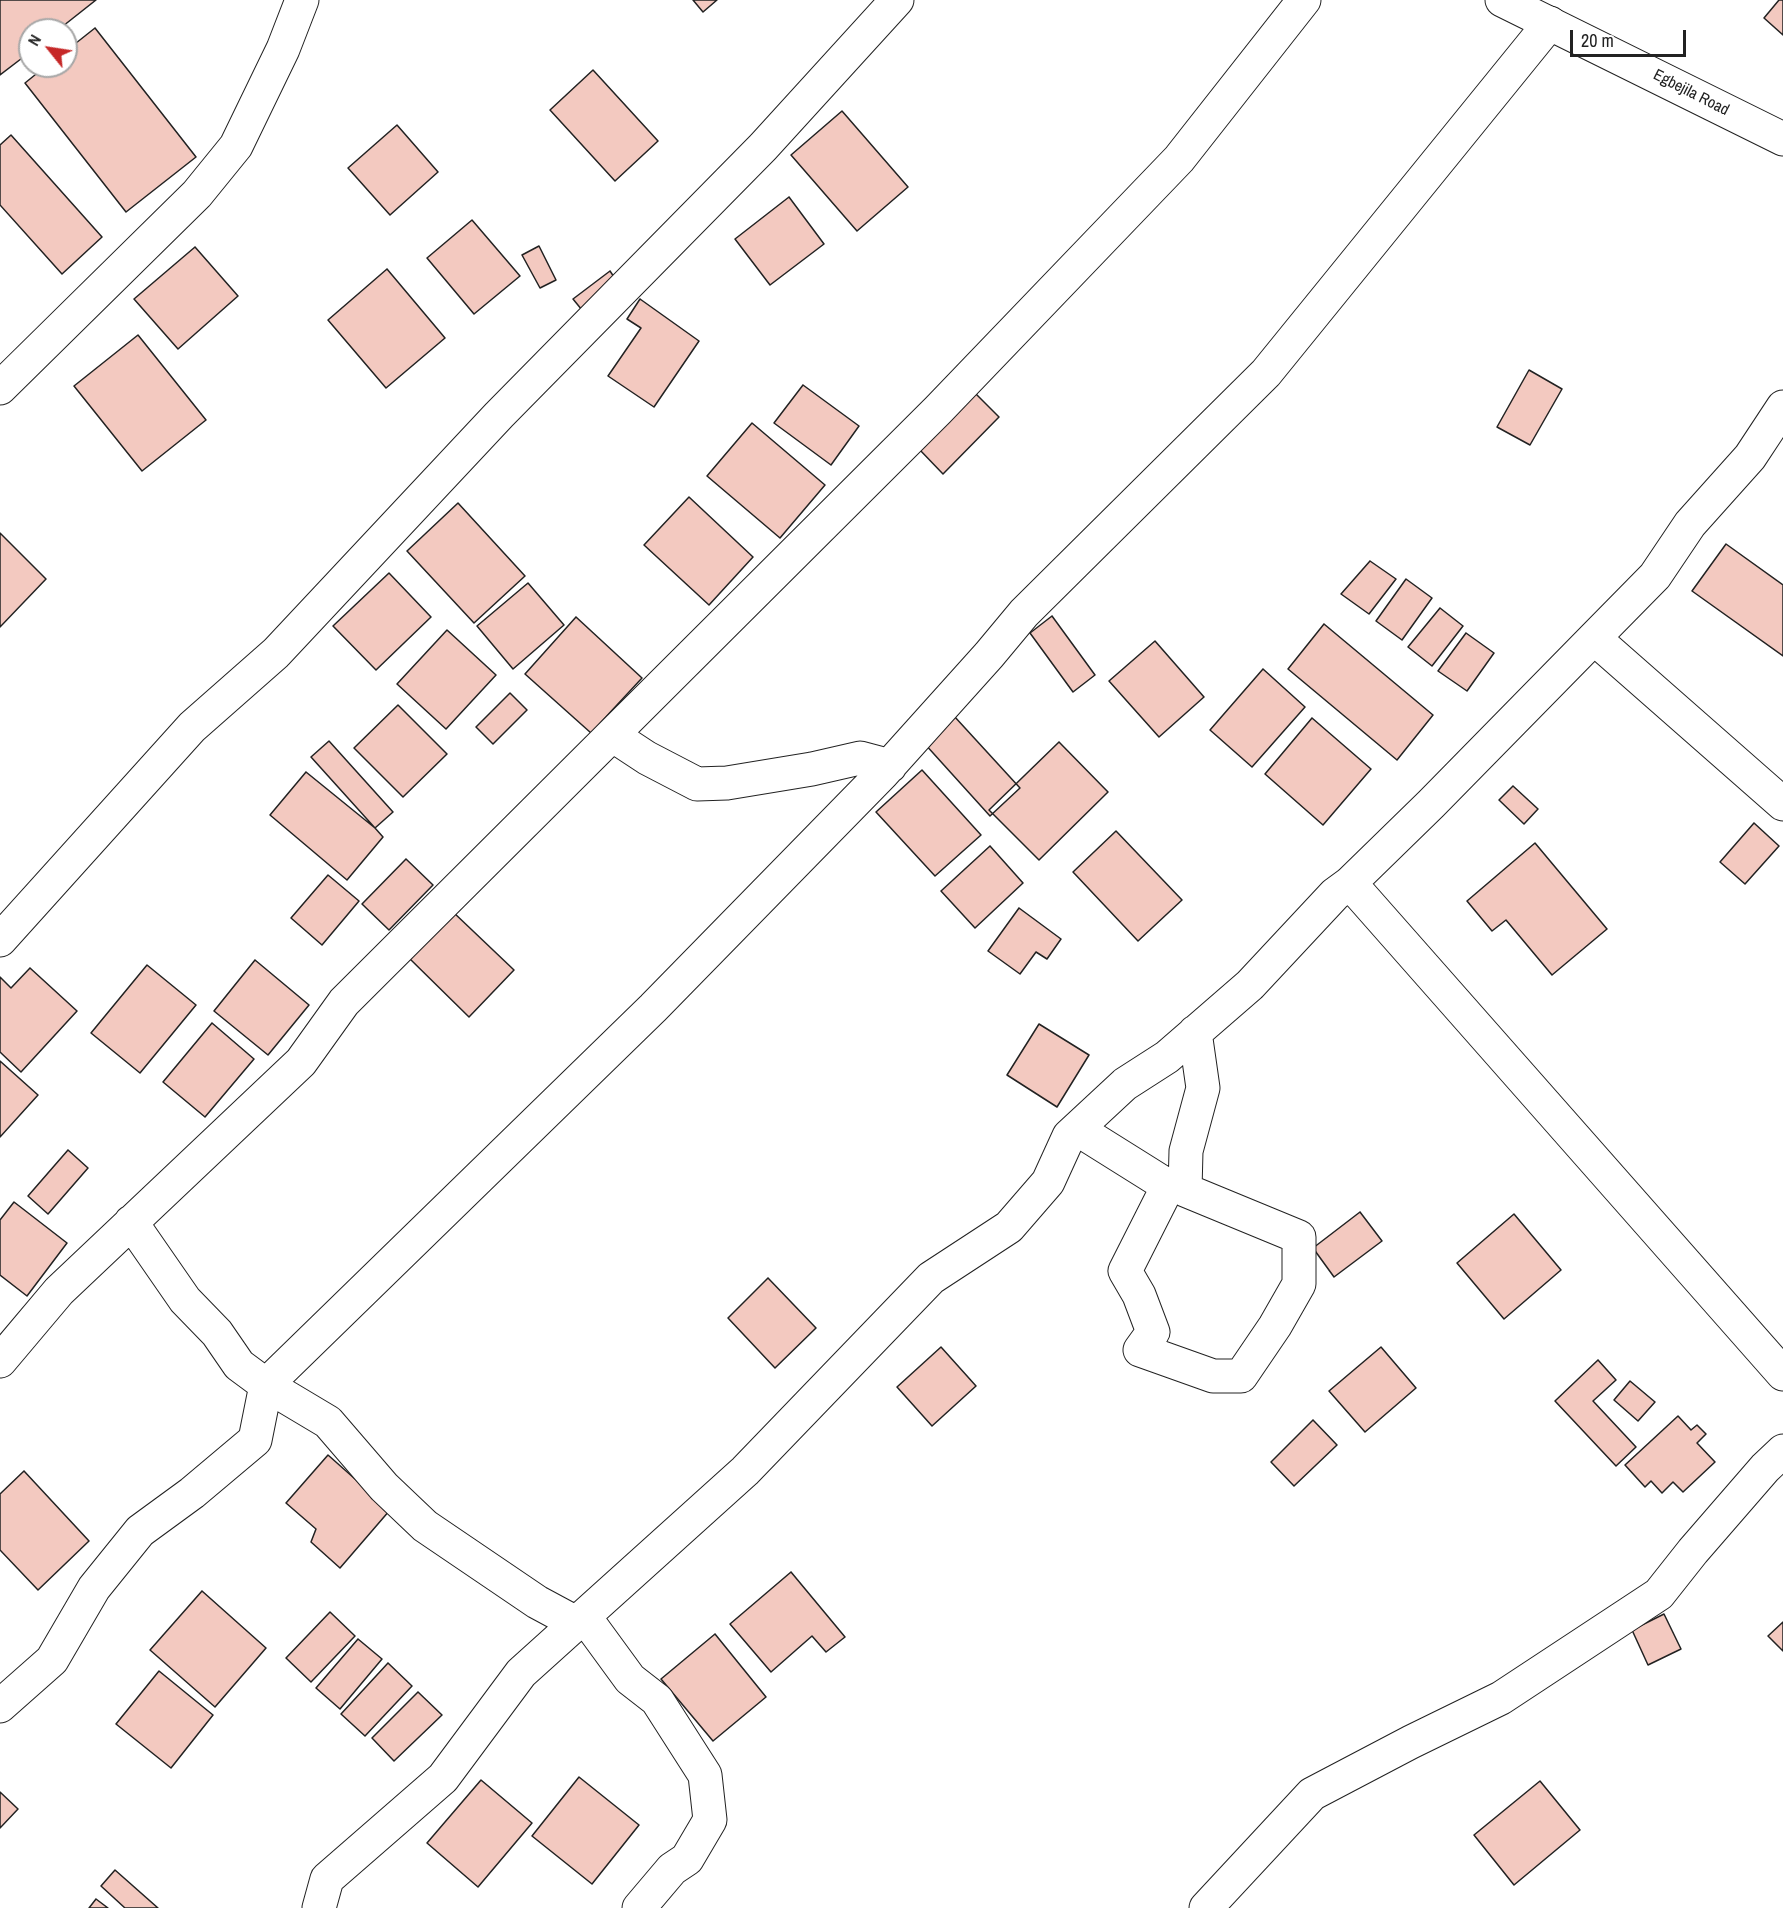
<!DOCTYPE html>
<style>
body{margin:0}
#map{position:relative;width:1783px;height:1908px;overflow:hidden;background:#fff;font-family:"Archivo Narrow",sans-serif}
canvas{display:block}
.north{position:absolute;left:18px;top:18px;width:60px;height:60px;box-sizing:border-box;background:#fff;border:2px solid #a7a7a7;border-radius:50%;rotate:300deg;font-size:16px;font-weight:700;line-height:24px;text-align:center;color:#222}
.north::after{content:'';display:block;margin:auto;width:21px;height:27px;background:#c62828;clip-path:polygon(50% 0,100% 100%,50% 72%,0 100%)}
.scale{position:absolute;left:1570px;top:30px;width:116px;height:27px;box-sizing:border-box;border:3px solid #222;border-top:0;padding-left:8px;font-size:18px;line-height:21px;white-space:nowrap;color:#222;-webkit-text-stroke:4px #fff;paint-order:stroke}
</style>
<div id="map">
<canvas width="1783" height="1908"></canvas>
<div class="north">N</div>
<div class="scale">20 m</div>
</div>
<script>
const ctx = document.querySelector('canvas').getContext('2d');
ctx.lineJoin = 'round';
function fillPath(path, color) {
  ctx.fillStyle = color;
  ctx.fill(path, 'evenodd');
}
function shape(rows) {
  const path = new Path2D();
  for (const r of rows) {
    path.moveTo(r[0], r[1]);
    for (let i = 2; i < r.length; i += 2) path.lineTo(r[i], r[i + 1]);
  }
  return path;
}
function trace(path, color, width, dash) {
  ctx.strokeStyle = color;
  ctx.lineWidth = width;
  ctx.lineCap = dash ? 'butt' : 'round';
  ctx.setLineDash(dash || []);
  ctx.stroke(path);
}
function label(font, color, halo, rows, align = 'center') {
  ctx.font = font + ' "Archivo Narrow",sans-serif';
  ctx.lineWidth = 4.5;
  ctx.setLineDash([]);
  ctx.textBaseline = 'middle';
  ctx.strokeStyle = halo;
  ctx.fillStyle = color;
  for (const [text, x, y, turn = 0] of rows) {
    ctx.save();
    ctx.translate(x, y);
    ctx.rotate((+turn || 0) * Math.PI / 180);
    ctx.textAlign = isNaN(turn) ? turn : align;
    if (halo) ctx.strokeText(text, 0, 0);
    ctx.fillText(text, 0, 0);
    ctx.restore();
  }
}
const building = shape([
 [0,0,96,0,58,30,30,30,30,52,0,75,0,0],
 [693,0,717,0,703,12,693,0],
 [1779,0,1783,0,1783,35,1764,18,1779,0],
 [95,28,196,157,126,212,25,83,46,66,66,66,66,51,95,28],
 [593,70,658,141,615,181,550,110,593,70],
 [842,111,908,187,857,231,791,155,842,111],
 [397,125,438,172,390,215,348,168,397,125],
 [11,135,102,237,62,274,0,205,0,145,11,135],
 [789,197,824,244,770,285,735,239,789,197],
 [472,220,520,276,474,314,427,258,472,220],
 [539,246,556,280,540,288,522,255,539,246],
 [195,247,238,296,178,349,134,299,195,247],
 [387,269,445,338,386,388,328,320,387,269],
 [610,271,618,283,582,310,573,299,610,271],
 [640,299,699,341,654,407,608,376,641,328,627,319,640,299],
 [138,335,206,420,142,471,74,386,138,335],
 [1529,370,1562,389,1530,445,1497,427,1529,370],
 [803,385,859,426,831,465,774,423,803,385],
 [974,392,999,417,943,474,919,449,974,392],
 [752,423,825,485,780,538,707,476,752,423],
 [689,497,753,557,709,605,644,545,689,497],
 [458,503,525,576,474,623,407,551,458,503],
 [0,533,46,579,0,627,0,533],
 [1726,544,1783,585,1783,656,1692,591,1726,544],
 [1370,561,1396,579,1369,614,1341,594,1370,561],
 [389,573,431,617,376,670,333,626,389,573],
 [1406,579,1432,598,1402,640,1376,621,1406,579],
 [528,583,564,625,513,669,477,626,528,583],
 [1440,608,1463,626,1432,666,1408,647,1440,608],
 [1052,616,1095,675,1073,692,1030,633,1052,616],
 [576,617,642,678,591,733,525,674,576,617],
 [1324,624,1433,715,1397,760,1288,669,1324,624],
 [447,630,496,675,446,729,397,684,447,630],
 [1466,633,1494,653,1467,691,1438,671,1466,633],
 [1155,641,1204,697,1159,737,1109,681,1155,641],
 [1263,669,1305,707,1252,767,1210,730,1263,669],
 [510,693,527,710,493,744,476,727,510,693],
 [398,705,447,754,403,797,354,748,398,705],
 [954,716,1020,788,990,816,924,743,954,716],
 [1312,718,1371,769,1323,825,1265,774,1312,718],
 [329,741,393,812,375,828,311,757,329,741],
 [1059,742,1108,792,1039,860,989,810,1059,742],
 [922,770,981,835,935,876,876,812,922,770],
 [306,772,375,828,383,837,347,880,270,815,306,772],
 [1513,786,1538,809,1524,824,1499,800,1513,786],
 [1754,823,1779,846,1745,884,1720,862,1754,823],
 [1116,831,1182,900,1138,941,1073,872,1116,831],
 [1535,843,1607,929,1552,975,1506,920,1492,931,1467,901,1535,843],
 [990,846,1023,883,975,928,941,891,990,846],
 [406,859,433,885,389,930,362,904,406,859],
 [328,875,359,901,322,945,291,918,328,875],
 [1019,908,1061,939,1047,959,1036,952,1020,974,988,951,1019,908],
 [452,911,514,970,469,1017,408,957,452,911],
 [255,960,309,1005,268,1055,214,1011,255,960],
 [147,965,196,1005,140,1073,91,1033,147,965],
 [30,968,77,1011,21,1072,0,1052,0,977,11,988,30,968],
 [212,1023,254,1059,205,1117,163,1082,212,1023],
 [1039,1024,1089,1055,1057,1107,1007,1075,1039,1024],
 [0,1061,38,1095,0,1137,0,1061],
 [68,1150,88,1168,48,1214,28,1196,68,1150],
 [14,1202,67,1243,27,1296,0,1275,0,1220,14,1202],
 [1360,1212,1382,1241,1334,1277,1313,1248,1360,1212],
 [1514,1214,1561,1270,1504,1319,1457,1263,1514,1214],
 [768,1278,816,1328,775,1368,728,1318,768,1278],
 [941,1347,976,1386,932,1426,897,1387,941,1347],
 [1381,1347,1416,1388,1365,1432,1329,1391,1381,1347],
 [1598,1360,1616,1380,1593,1401,1636,1447,1616,1466,1555,1401,1598,1360],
 [1630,1381,1655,1402,1638,1421,1614,1400,1630,1381],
 [1678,1416,1691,1430,1697,1425,1706,1434,1697,1443,1715,1462,1683,1492,1673,1482,1662,1493,1651,1481,1645,1487,1625,1465,1678,1416],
 [1313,1420,1337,1445,1294,1486,1271,1462,1313,1420],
 [328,1455,390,1510,340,1568,311,1542,316,1529,286,1503,328,1455],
 [24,1471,89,1541,38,1590,0,1550,0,1494,24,1471],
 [791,1572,845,1637,826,1652,812,1636,771,1672,730,1624,791,1572],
 [202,1591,266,1648,215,1707,150,1650,202,1591],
 [330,1612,355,1636,311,1682,286,1658,330,1612],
 [1664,1614,1681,1649,1648,1665,1632,1630,1664,1614],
 [1783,1622,1783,1651,1768,1636,1783,1622],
 [715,1634,766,1697,713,1741,661,1679,715,1634],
 [358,1639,382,1659,340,1709,316,1688,358,1639],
 [388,1663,412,1686,365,1736,341,1714,388,1663],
 [159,1671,213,1715,171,1768,116,1724,159,1671],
 [418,1692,442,1715,394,1761,372,1738,418,1692],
 [579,1777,639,1825,592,1884,532,1836,579,1777],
 [481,1780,532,1823,478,1887,427,1843,481,1780],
 [1540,1781,1580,1830,1514,1885,1474,1835,1540,1781],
 [0,1792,18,1809,0,1828,0,1792],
 [115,1870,158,1908,125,1908,101,1886,115,1870],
 [96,1899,108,1908,89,1908,96,1899]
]);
fillPath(building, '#f3c9c0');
trace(building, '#222', 1.5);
const street = shape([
 [0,388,197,194,236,146,283,49,302,0],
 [1594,638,1783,804],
 [612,735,647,758,697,784,727,783,812,769,860,758,890,766],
 [1350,883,1783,1374],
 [0,940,192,727,276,653,499,415,763,147,897,0],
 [1077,1129,1168,1186,1125,1271,1139,1295,1153,1332,1140,1350,1213,1376,1241,1376,1275,1326,1299,1284,1299,1237,1185,1190,1186,1151,1203,1088,1195,1032],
 [131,1222,185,1300,217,1333,239,1365,266,1385,328,1422,384,1487,425,1526,537,1602,576,1623],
 [0,1361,59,1291,301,1062,344,1002,938,410,1179,159,1304,0],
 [584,1616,630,1679,657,1700,705,1775,710,1820,687,1859,672,1869,639,1908],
 [0,1706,52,1660,94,1588,140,1531,192,1493,255,1440,266,1385,653,1008,882,774,989,655,1024,613,1266,373,1550,23],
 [319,1908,327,1879,443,1778,521,1673,745,1471,931,1278,1009,1227,1048,1182,1069,1136,1125,1084,1167,1057,1250,985,1335,894,1350,883,1431,804,1594,638,1655,576,1690,524,1750,457,1783,407],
 [1206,1908,1312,1794,1411,1742,1501,1698,1659,1594,1693,1551,1765,1468,1783,1451]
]);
const secondary = shape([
 [1502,0,1783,139]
]);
trace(street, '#222', 35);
trace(secondary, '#222', 35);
trace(street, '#fff', 33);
trace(secondary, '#fff', 33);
label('16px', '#222', '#fff', [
 ["Egbejila Road",1691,93,27]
]);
</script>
